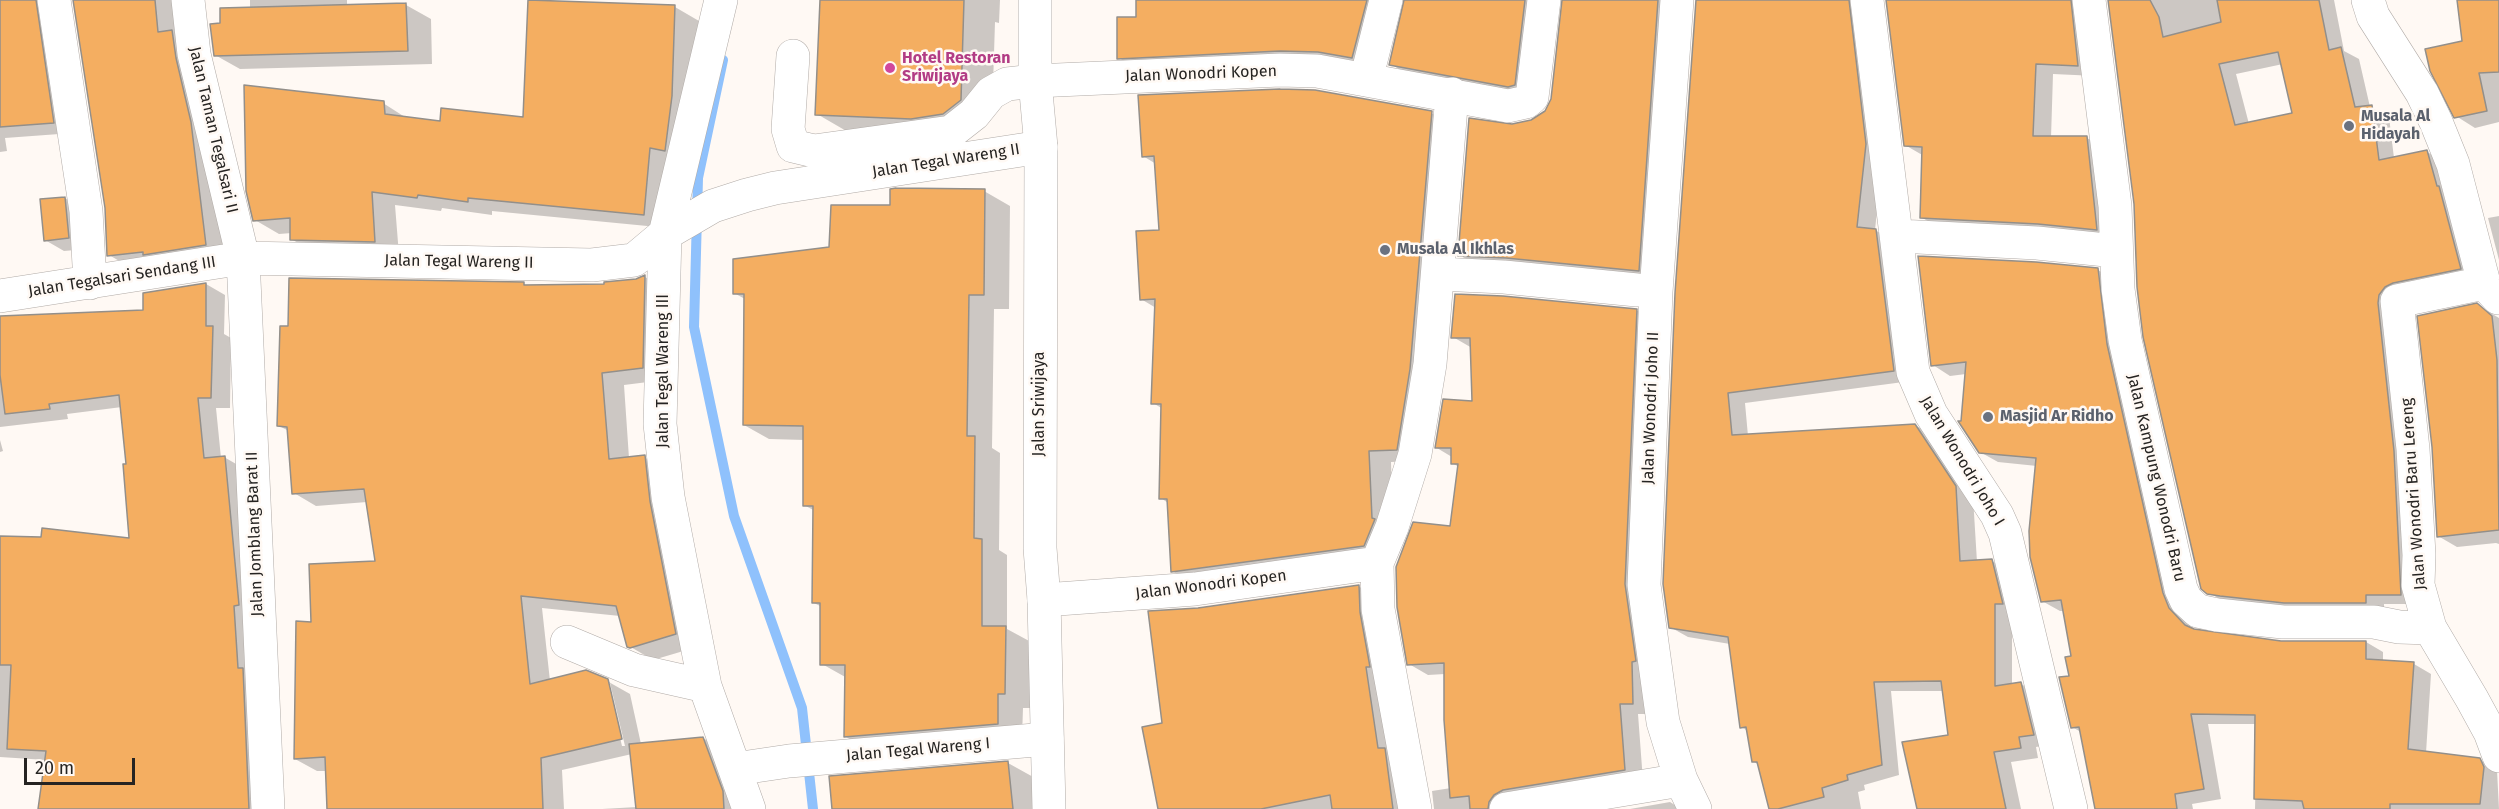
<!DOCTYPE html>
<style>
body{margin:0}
#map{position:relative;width:2499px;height:809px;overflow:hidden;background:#fff9f4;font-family:"Fira Sans",sans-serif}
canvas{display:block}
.scale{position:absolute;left:24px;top:758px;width:111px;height:27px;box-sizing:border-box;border:3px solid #262422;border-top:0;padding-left:8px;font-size:18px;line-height:21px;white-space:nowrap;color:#262422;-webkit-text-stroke:4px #fff9f4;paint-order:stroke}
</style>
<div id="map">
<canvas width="2499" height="809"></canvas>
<div class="scale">20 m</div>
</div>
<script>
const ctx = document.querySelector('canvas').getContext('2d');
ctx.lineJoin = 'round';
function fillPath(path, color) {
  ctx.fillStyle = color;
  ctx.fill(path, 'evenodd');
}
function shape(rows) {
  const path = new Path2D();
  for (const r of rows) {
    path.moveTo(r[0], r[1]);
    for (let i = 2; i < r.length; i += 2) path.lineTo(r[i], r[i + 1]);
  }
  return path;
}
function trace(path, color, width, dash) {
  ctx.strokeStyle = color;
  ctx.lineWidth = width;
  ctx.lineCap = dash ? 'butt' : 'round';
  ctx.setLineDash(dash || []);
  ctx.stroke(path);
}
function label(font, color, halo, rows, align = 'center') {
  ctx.font = font + ' "Fira Sans",sans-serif';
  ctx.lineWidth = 5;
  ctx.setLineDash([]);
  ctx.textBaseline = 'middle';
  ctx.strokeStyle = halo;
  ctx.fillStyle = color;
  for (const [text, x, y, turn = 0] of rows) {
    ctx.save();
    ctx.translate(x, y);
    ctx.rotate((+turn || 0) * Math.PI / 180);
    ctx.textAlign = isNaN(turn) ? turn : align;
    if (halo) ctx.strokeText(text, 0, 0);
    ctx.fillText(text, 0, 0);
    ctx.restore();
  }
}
fillPath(shape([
 [0,0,59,0,73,133,5,138,7,151,0,152],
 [74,0,173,0,225,255,128,266,109,255,106,208],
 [250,0,347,0,347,6,406,5,431,19,432,64,240,69,215,55,222,24,250,9],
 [852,0,1000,0,999,23,995,22,992,118,848,132,817,114],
 [1138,0,1389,0,1370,67,1136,68,1119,58,1138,19],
 [1406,0,1546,0,1532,95,1408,75,1391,64],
 [1564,0,1679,0,1656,281,1477,265,1459,255,1512,126,1531,122,1546,112,1552,100],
 [1697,0,1870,0,1883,155,1875,230,1894,241,1911,381,1745,403,1748,436,1915,425,1933,436,1973,497,1977,562,1992,561,2009,571,2012,614,2012,685,2021,684,2039,694,2051,744,2036,747,2038,758,2011,762,2021,809,1918,809,1950,736,1944,691,1891,691,1899,775,1864,785,1865,790,1858,792,1861,809,1771,809,1759,765,1753,761,1748,731,1741,727,1730,644,1688,637,1670,627],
 [1887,0,2092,0,2096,76,2053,74,2051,138,2087,138,2105,148,2114,239,1939,228,1921,217,1924,156,1905,145],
 [2109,0,2334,0,2344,51,2359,59,2370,107,2389,117,2394,158,2427,152,2445,162,2478,278,2411,292,2419,604,2384,604,2384,613,2226,603,2208,592,2135,204],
 [2283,64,2293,114,2249,124,2236,74],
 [2459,0,2499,0,2499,122,2475,128,2456,116,2464,42],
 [675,7,699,21,668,228,492,211,492,215,442,208,441,211,395,205,399,255,316,253,291,239,292,233,279,234,255,220,383,103,408,119,441,123,524,118],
 [1431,113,1453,125,1418,461,1391,462,1393,531,1385,558,1194,584,1172,571,1168,503,1161,498,1163,409,1153,403,1156,308,1141,299,1160,231,1156,164,1143,156],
 [984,191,1010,206,1009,309,994,309,992,448,1000,453,999,550,1007,555,1007,629,1031,642,1030,708,1023,708,1022,738,871,751,846,737,847,678,822,664,822,607,814,603,815,511,804,505,805,440,769,439,744,425,745,299,734,293,831,249,891,206],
 [65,198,84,209,87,249,64,251,45,240],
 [2499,216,2499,260,2488,218],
 [2098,270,2116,280,2180,604,2191,626,2199,632,2283,642,2366,642,2383,652,2383,662,2414,664,2431,674,2426,753,2479,759,2497,770,2499,809,2255,809,2257,724,2208,724,2221,799,2192,804,2193,809,2098,809,2081,732,2072,727,2070,677,2073,658,2065,611,2060,611,2042,601,2037,466,1998,462,1980,452,1962,422,1966,374,1950,376,1933,365],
 [645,277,667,289,664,380,624,385,629,458,644,457,666,470,697,647,653,660,629,646,620,616,542,608,550,681,607,681,630,694,641,744,703,738,725,751,745,809,602,809,637,807,632,754,562,770,564,809,328,809,327,771,317,771,295,759,313,623,377,562,367,502,316,506,294,493,289,431,279,426,523,284,528,286,606,286],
 [607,683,610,683,625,746,622,746],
 [206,284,225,295,224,334,231,338,230,408,216,408,221,458,224,457,243,468,267,809,39,809,46,760,0,757,0,538,131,540,128,465,122,407,67,414,68,419,0,427,0,317,145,312,145,294],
 [2477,305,2499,318,2499,544,2496,543,2457,547,2438,536],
 [1636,310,1655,321,1651,714,1638,714,1643,781,1510,809,1434,809,1432,791,1451,788,1445,674,1428,675,1409,664,1451,528,1459,467,1452,463,1452,457,1437,448,1473,402,1472,348,1453,337],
 [0,440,3,451,0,452],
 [1358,586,1377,597,1411,809,1161,809,1164,724,1198,609],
 [1008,763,1035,778,1038,809,833,809],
 [1670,802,1681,809,1630,809]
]), '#0003');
trace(shape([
 [723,60,698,178,694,327,734,516,802,708,813,809]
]), '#8fc1fc', 10);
const building = shape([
 [0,0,36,0,54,123,0,127,0,0],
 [73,0,155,0,158,32,172,30,176,58,191,122,206,245,143,255,143,252,107,256,105,208,73,0],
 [528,0,675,5,672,96,665,151,650,148,644,215,468,198,468,202,418,195,417,198,372,192,375,242,290,240,290,218,253,221,246,191,244,85,384,101,385,114,440,121,441,108,523,117,528,0],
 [820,0,964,0,961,100,943,114,911,119,815,115,820,0],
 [1136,0,1367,0,1352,58,1318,52,1280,51,1117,59,1117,17,1136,17,1136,0],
 [1404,0,1525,0,1515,85,1508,87,1389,65,1404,0],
 [1562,0,1658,0,1639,271,1506,258,1458,256,1469,118,1512,124,1531,120,1545,111,1551,99,1562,0],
 [1696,0,1849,0,1866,144,1857,227,1876,229,1894,371,1728,393,1732,435,1915,424,1956,486,1960,561,1992,559,2003,604,1995,604,1995,686,2021,682,2034,735,2019,737,2021,748,1994,752,2006,809,1917,809,1902,742,1948,735,1941,681,1874,682,1882,765,1847,775,1848,780,1822,788,1824,797,1778,809,1769,809,1757,762,1752,762,1746,727,1740,728,1728,637,1669,628,1663,584,1675,293,1696,0],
 [1886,0,2071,0,2078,66,2036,64,2033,136,2087,136,2097,230,2038,224,1920,218,1922,147,1904,146,1886,0],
 [2108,0,2150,0,2159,17,2163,37,2221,22,2217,0,2319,0,2329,50,2341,47,2355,107,2372,105,2379,160,2427,150,2437,186,2439,186,2461,269,2393,283,2385,287,2379,295,2378,303,2394,451,2401,595,2366,595,2366,603,2284,603,2220,596,2207,594,2201,589,2143,337,2137,287,2134,204,2108,0],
 [2278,52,2292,113,2235,125,2219,64,2278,52],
 [2457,0,2499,0,2499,72,2479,73,2487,111,2454,118,2430,71,2425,49,2462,41,2457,0],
 [406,3,408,51,214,56,210,24,220,23,220,8,406,3],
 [1280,89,1315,90,1432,111,1410,369,1397,450,1369,451,1372,518,1375,519,1364,546,1171,572,1167,499,1159,499,1161,404,1151,404,1155,299,1140,300,1136,231,1159,230,1154,156,1142,157,1138,95,1280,89],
 [896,188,985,189,984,295,969,295,967,436,975,436,974,538,982,539,982,626,1006,626,1005,694,998,694,998,724,844,737,845,665,820,665,820,603,812,603,813,506,803,506,803,426,743,425,744,294,733,294,733,259,829,247,831,205,890,205,890,189,896,188],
 [65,197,69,238,44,241,40,199,65,197],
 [1918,256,2036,262,2098,268,2107,344,2163,593,2169,608,2185,625,2194,629,2281,641,2366,641,2366,659,2414,662,2408,749,2480,758,2484,767,2480,804,2390,804,2390,809,2304,809,2302,801,2254,799,2255,715,2191,714,2204,789,2175,794,2177,809,2095,809,2079,727,2071,728,2059,677,2069,676,2065,657,2071,656,2061,600,2041,602,2030,557,2029,531,2036,458,1979,453,1958,421,1961,421,1966,362,1931,366,1918,256],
 [645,275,643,368,602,373,609,459,645,455,650,501,676,634,630,648,627,647,616,606,521,596,530,684,586,670,608,679,622,739,541,758,543,809,327,809,325,757,294,759,296,621,311,622,309,564,375,561,364,489,292,494,287,427,277,426,280,326,288,326,289,278,524,282,524,285,604,284,604,282,636,279,645,275],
 [206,283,206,326,213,326,211,398,198,398,204,458,225,456,239,605,234,606,238,668,243,668,249,809,38,809,46,751,7,749,11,665,0,665,0,536,41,537,42,528,129,538,123,464,126,464,119,395,49,404,50,409,5,414,0,375,0,316,143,310,143,293,206,283],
 [1455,294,1503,296,1637,309,1625,584,1636,661,1632,662,1633,704,1620,704,1625,770,1503,790,1494,795,1489,802,1488,809,1470,809,1469,796,1450,798,1444,720,1444,663,1407,665,1397,607,1396,567,1413,522,1450,526,1458,464,1451,464,1451,448,1435,448,1443,399,1472,401,1470,338,1451,338,1455,294],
 [2477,303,2492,316,2497,360,2499,530,2437,537,2432,447,2417,316,2477,303],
 [1359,585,1360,612,1370,667,1366,667,1378,748,1385,748,1393,809,1332,809,1330,795,1261,809,1158,809,1142,727,1162,723,1148,611,1198,608,1359,585],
 [703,737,723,791,724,809,636,809,629,744,703,737],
 [1008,761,1013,809,832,809,829,776,1008,761]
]);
fillPath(building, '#f4ae61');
trace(building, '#938f8a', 1.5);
const minor = shape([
 [54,0,86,211,90,283],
 [188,0,194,54,243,258,268,809],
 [721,0,665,234,660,424,668,497,705,686,749,809],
 [1677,0,1656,292,1644,585,1663,722,1681,780,1695,809],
 [1867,0,1913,372,1931,414,1997,515,2005,533,2071,809],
 [2089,0,2115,206,2118,289,2125,340,2181,589,2186,600,2198,611,2217,615,2283,622,2374,622,2399,627,2430,628],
 [2368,0,2373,16,2422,93,2436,122,2453,164,2484,283,2498,298],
 [793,56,788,129,793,146,814,151,951,132,974,114,991,93,1007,84,1035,81,1280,70,1317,71,1508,106,1526,102,1532,97,1544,0],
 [1366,80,1386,0],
 [1898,236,2037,243,2116,251],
 [1438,274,1504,277,1637,290],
 [2484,283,2397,301,2413,449,2419,555,2418,585,2430,628,2472,699,2490,732,2499,756],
 [0,296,243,258,592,265,634,260,665,234,713,206,747,195,775,188,1041,147],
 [1044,600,1195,589,1377,563],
 [567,642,634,670,705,686],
 [735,769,789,761,1047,739],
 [1415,809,1378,609,1377,563,1392,527,1415,454,1430,364,1452,94],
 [1506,809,1681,780]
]);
const major = shape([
 [1035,0,1035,81,1041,147,1040,548,1044,600,1049,809]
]);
trace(minor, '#b1aba7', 34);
trace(major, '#b1aba7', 34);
trace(minor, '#fff', 33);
trace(major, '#fff', 33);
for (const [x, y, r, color] of [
 [890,68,6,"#d1479c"],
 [2349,126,6,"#6b7280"],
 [1385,250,6,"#6b7280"],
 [1988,417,6,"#6b7280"]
]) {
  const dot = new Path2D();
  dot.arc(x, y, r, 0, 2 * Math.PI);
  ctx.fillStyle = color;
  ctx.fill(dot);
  trace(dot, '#fff9f4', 2);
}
label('bold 16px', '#b23c85', '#fff9f4', [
 ["Hotel Restoran",902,59],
 ["Sriwijaya",902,77]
], 'left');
label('16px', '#262422', '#fff9f4', [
 ["Jalan Wonodri Kopen",1201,74,-2],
 ["Jalan Taman Tegalsari II",213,130,77],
 ["Jalan Tegal Wareng II",946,161,-9],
 ["Jalan Tegal Wareng II",459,262,1],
 ["Jalan Tegalsari Sendang III",122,277,-9],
 ["Jalan Tegal Wareng III",664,371,-90],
 ["Jalan Sriwijaya",1040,404,-90],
 ["Jalan Wonodri Joho II",1651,408,-88],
 ["Jalan Wonodri Joho I",1962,461,59],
 ["Jalan Kampung Wonodri Baru",2156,478,77],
 ["Jalan Wonodri Baru Lereng",2414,494,-94],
 ["Jalan Jomblang Barat II",255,534,-92],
 ["Jalan Wonodri Kopen",1211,585,-7],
 ["Jalan Tegal Wareng I",918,750,-5]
]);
label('bold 16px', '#5b616d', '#fff9f4', [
 ["Musala Al",2361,117],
 ["Hidayah",2361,135],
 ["Musala Al Ikhlas",1397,250],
 ["Masjid Ar Ridho",2000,417]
], 'left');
</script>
